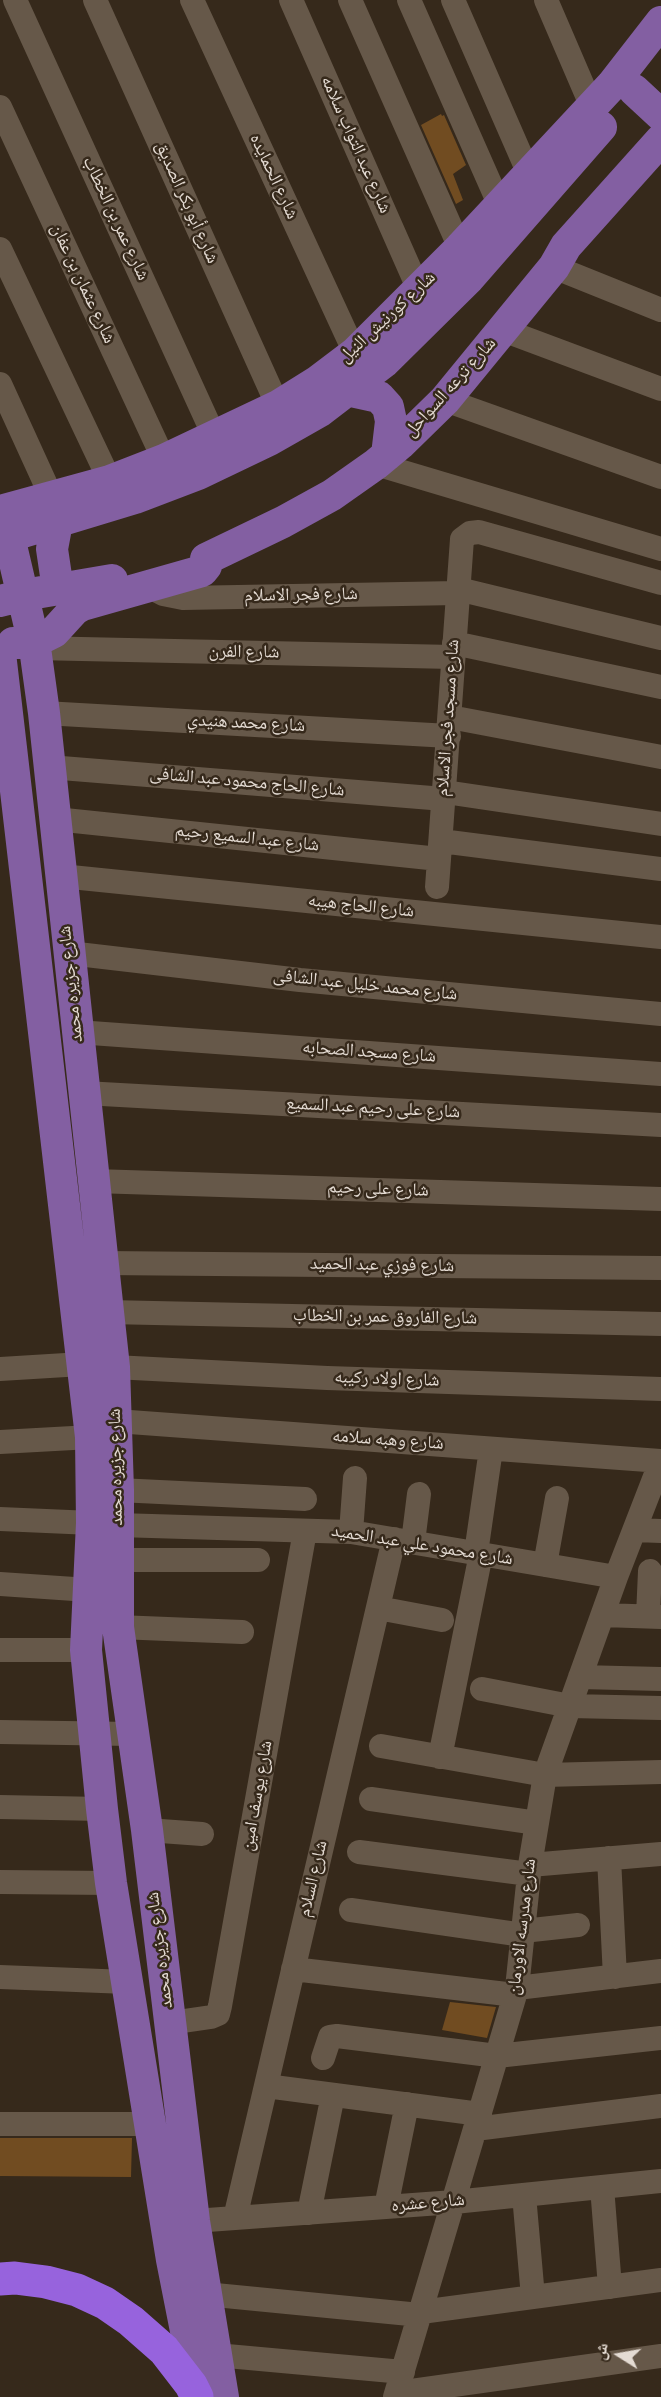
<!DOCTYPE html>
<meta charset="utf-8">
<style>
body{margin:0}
#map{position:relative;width:661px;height:2397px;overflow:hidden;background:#36291b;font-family:"Source Sans 3","Noto Naskh Arabic",sans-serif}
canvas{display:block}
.north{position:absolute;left:589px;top:2325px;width:60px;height:60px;-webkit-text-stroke:4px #36291b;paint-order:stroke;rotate:281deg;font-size:16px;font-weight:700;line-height:24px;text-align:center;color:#e4dbd3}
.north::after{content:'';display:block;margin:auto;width:21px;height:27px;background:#e4dbd3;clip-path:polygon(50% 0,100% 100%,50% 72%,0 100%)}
</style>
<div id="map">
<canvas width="661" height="2397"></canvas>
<div class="north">ش</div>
</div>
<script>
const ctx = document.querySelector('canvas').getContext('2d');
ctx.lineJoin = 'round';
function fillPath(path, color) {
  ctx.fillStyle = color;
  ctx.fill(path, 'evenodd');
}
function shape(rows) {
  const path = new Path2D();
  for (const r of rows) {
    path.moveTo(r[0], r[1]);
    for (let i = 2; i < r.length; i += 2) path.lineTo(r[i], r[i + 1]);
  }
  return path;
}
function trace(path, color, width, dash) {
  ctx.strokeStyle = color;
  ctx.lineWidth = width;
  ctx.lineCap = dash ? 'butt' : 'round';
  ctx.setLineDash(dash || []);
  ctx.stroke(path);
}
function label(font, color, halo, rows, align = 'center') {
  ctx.font = font + ' "Source Sans 3","Noto Naskh Arabic",sans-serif';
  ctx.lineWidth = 5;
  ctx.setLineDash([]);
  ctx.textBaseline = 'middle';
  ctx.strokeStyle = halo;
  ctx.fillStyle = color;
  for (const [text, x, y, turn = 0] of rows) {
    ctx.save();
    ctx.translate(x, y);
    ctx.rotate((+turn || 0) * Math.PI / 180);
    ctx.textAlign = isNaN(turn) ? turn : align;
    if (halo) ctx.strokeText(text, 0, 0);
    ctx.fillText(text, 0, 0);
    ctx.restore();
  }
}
fillPath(shape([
 [441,114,442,116,444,115,466,165,453,174,463,200,456,204,421,125],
 [450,2002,496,2007,487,2038,442,2030],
 [0,2138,132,2138,131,2177,0,2176]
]), '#714c21');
trace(shape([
 [15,0,215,438],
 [95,0,278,406],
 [192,0,355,353],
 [291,0,419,290],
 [350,0,460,248],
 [409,0,500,206],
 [453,0,529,174],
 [546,0,592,107],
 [0,107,164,460],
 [0,249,110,481],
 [554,267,661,310],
 [503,330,661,389],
 [0,384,52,498],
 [445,400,661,477],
 [376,464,661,549],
 [148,586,163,594,183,598,457,593],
 [458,589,661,638],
 [454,643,661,687],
 [35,648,453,657],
 [44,713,449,736],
 [450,717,661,757],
 [49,767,444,799],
 [445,792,661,824],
 [55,819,439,859],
 [441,841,661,869],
 [61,876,661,937],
 [437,887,462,539,470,533,479,532,661,583],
 [69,953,300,980,661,1014],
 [77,1032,661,1074],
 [84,1093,661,1125],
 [94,1181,661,1199],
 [103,1263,661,1268],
 [108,1312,661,1324],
 [114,1367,327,1378,661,1389],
 [0,1369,82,1364],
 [116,1421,661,1461],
 [0,1442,91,1437],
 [118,1490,305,1499],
 [0,1519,92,1523],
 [118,1525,351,1532,616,1577],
 [635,1530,661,1531],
 [351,1532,355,1478],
 [413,1542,419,1494],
 [476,1553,491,1449],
 [118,1560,258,1560],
 [545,1565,557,1498],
 [0,1584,89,1590],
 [378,1608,442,1620],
 [603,1615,661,1617],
 [648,1616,650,1571],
 [118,1627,242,1632],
 [0,1650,86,1650],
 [580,1677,661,1679],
 [482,1689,570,1706,661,1708],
 [0,1732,131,1734],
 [381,1746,545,1775,661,1772],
 [440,1757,481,1554],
 [371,1799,537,1823],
 [0,1807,102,1809],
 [147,1830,202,1834],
 [359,1852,529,1874],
 [609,1858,615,1977],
 [530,1865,661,1854],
 [0,1882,111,1883],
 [351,1910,523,1935],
 [523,1931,578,1925],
 [293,1969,515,1995],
 [0,1977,127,1982],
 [517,1988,661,1971],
 [170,2023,211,2017,218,2014,220,2006,305,1531],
 [323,2058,330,2037,337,2036,497,2056,661,2038],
 [266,2086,480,2114],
 [0,2124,150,2124],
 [475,2129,661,2106],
 [602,2187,610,2287],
 [524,2195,533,2297],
 [386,2207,407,2104],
 [309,2213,333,2095],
 [235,2218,394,1539],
 [194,2221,454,2202,661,2181],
 [205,2294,420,2315],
 [421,2312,661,2280],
 [216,2355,403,2372],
 [397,2393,661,2356],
 [395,2397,517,1988,530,1865,545,1775,616,1577,661,1461]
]), '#665849', 24);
trace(shape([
 [634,90,661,115],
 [347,390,379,397,388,407,391,421,387,455],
 [0,511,110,481,164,460,278,406,318,381,355,353,460,248,612,85,661,22],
 [57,522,52,549,56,576,60,589],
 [9,537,35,648,44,713,108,1312,114,1367,118,1490,118,1627,147,1830,194,2221,223,2397],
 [0,539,135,498,198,474,269,440,320,411,384,362,469,278,601,127],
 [206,559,283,522,332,495,376,464,400,444,445,400,554,267,566,246,661,140],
 [0,601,24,595,112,580],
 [13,643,27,643,44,637,54,632,75,609,82,605,202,571,206,566,206,559],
 [0,653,91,1437,92,1523,86,1650,102,1809,111,1883,172,2260,199,2397]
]), '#835fa2', 32);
trace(shape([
 [0,2279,15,2278,46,2282,77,2290,105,2303,131,2321,164,2350,191,2385,197,2397]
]), '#9763dd', 33);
label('18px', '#e4dbd3', '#36291b', [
 ["شارع عبد التواب سلامه",355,145,66],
 ["شارع الحمايده",273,177,65],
 ["شارع أبو بكر الصديق",186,203,66],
 ["شارع عمر بن الخطاب",115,219,65],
 ["شارع عثمان بن عفان",82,284,65],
 ["شارع كورنيش النيل",388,318,-43],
 ["شارع ترعه السواحل",451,388,-48],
 ["شارع فجر الاسلام",301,596,-1],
 ["شارع الفرن",244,653,1],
 ["شارع مسجد فجر الاسلام",449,718,-86],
 ["شارع محمد هنيدي",246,724,3],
 ["شارع الحاج محمود عبد الشافى",247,783,5],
 ["شارع عبد السميع رحيم",247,839,6],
 ["شارع الحاج هيبه",361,907,6],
 ["شارع جزيره محمد",72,984,-96],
 ["شارع محمد خليل عبد الشافى",365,986,6],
 ["شارع مسجد الصحابه",369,1053,4],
 ["شارع على رحيم عبد السميع",373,1109,3],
 ["شارع على رحيم",378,1190,2],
 ["شارع فوزي عبد الحميد",382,1266,1],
 ["شارع الفاروق عمر بن الخطاب",385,1318,1],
 ["شارع اولاد ركيبه",387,1380,2],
 ["شارع وهبه سلامه",388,1441,4],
 ["شارع جزيره محمد",117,1467,-91],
 ["شارع محمود علي عبد الحميد",422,1546,9],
 ["شارع يوسف امين",258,1796,-80],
 ["شارع السلام",314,1879,-77],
 ["شارع مدرسه الاورمان",523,1927,-83],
 ["شارع جزيره محمد",161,1950,-97],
 ["شارع عشره",428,2204,-5]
]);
</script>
